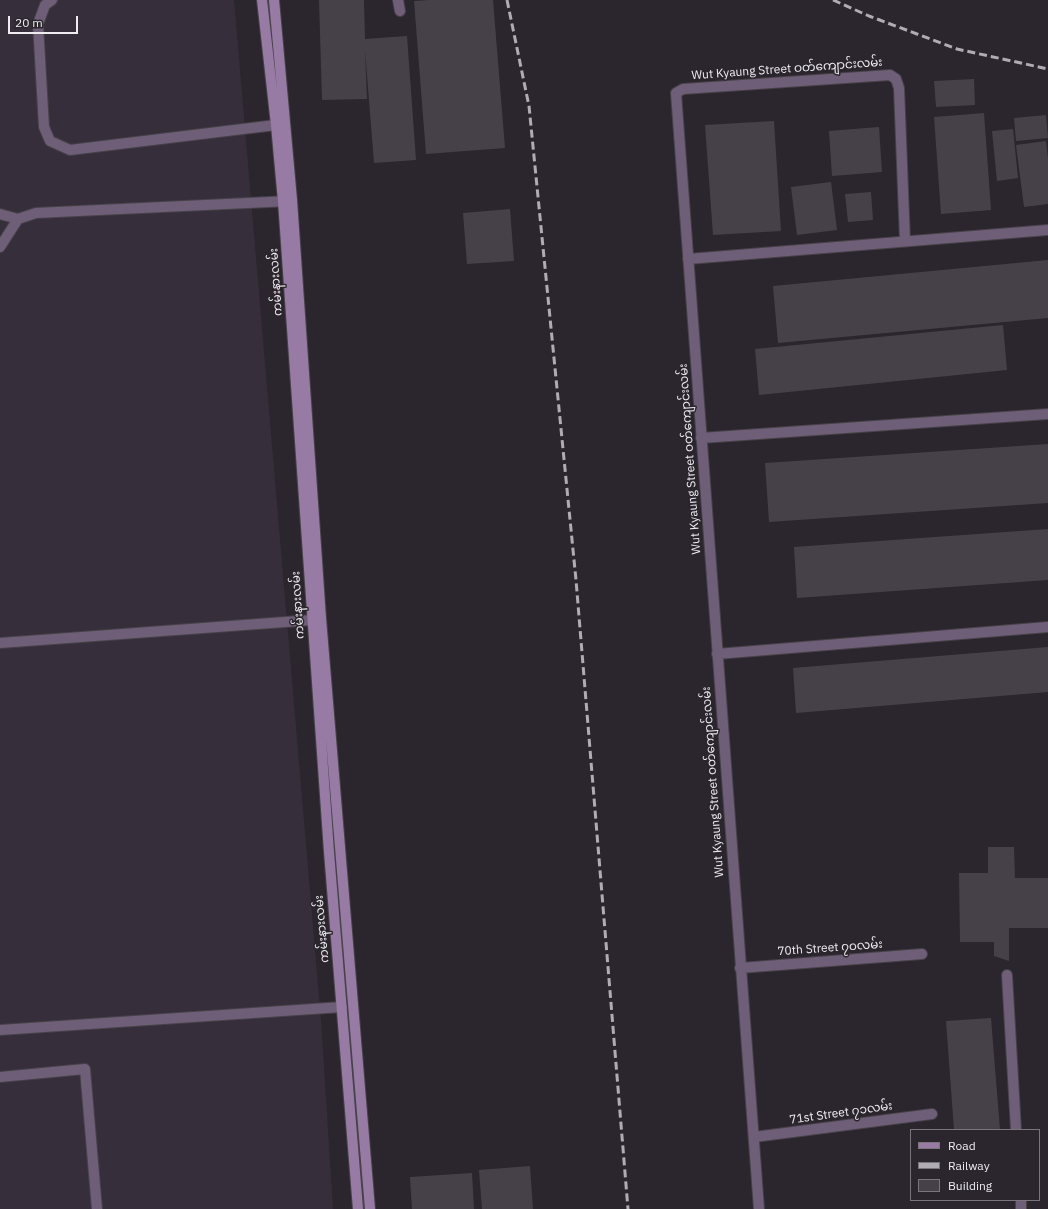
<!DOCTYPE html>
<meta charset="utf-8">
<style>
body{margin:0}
#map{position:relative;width:1048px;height:1209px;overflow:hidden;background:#2b262d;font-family:"IBM Plex Sans",sans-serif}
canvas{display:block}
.legend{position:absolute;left:910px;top:1129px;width:130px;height:72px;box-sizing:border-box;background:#2b262d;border:1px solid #79757b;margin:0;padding:5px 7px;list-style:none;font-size:12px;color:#eeecf0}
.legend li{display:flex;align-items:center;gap:8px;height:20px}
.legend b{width:20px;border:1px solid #79757b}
.scale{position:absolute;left:8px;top:16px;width:70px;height:18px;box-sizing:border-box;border:2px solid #eeecf0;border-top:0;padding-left:5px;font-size:12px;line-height:14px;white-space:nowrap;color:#eeecf0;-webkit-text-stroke:3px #2b262d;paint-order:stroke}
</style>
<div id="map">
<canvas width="1048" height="1209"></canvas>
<ul class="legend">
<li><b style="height:5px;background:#977ba4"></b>Road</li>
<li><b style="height:5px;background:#b0adb2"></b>Railway</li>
<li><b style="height:11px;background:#464148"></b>Building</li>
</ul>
<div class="scale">20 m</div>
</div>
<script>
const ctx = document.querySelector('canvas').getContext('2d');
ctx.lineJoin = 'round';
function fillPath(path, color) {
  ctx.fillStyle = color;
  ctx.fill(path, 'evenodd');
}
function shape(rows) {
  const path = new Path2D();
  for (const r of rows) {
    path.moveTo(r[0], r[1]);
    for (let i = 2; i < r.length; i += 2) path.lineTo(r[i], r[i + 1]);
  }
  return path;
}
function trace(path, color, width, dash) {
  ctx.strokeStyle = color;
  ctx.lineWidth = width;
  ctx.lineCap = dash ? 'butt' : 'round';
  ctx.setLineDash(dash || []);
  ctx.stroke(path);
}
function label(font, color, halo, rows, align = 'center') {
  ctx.font = font + ' "IBM Plex Sans","Noto Sans Myanmar",sans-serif';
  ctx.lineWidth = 3;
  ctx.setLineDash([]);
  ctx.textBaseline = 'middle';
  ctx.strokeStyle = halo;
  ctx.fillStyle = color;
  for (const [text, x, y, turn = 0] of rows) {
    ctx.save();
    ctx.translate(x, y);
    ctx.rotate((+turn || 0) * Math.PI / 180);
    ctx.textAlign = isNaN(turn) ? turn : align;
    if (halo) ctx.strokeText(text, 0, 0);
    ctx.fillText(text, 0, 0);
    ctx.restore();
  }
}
fillPath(shape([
 [0,0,234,0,321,1021,333,1209,0,1209]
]), '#362f3b');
fillPath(shape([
 [319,0,364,0,365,39,407,36,416,160,374,163,365,50,367,99,322,100],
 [429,0,493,0,505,148,426,154,414,1],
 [974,79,975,105,936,107,934,81],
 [984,113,991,210,941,214,934,117],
 [1046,115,1048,138,1016,141,1014,118],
 [774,121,781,231,713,235,705,125],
 [879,127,882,172,832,176,829,131],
 [1013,129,1018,178,997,181,992,131],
 [1046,141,1048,159,1048,204,1024,207,1016,145],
 [831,182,837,230,797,235,791,187],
 [871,192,873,220,848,222,845,194],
 [510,209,514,261,467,264,463,213],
 [1048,260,1048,318,778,343,773,286],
 [1003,325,1007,370,759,395,755,349],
 [1048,444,1048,503,769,522,765,463],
 [1048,529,1048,580,797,598,794,547],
 [1048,647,1048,692,796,713,793,668],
 [988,847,1014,847,1015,878,1048,878,1048,928,1009,928,1009,961,994,956,994,942,960,942,959,873,988,873],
 [991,1018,1000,1130,954,1130,946,1021],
 [530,1166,533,1209,482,1209,479,1170],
 [472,1173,474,1209,412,1209,410,1177]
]), '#464148');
const lane = shape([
 [52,0,45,5,38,24,44,127,50,141,70,150,284,124],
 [398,0,400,11],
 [0,214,18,219],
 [0,1077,85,1069,97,1209]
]);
const street = shape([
 [0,247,18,219,36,213,290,201],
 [688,259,1048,230],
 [701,438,1048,414],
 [0,643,312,620,321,618],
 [717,654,1048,627],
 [740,968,922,954],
 [1007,975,1016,1130],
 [0,1030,342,1007],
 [754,1137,932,1114],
 [1021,1200,1021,1209],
 [759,1209,676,93,683,89,890,75,896,79,899,88,905,241]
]);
const secondary = shape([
 [262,0,276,125,283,201,329,852,358,1209],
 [274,0,292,200,321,618,370,1209]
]);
trace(lane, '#464248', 12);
trace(street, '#464248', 12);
trace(secondary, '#464248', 12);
trace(lane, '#6f5e78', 10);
trace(street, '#6f5e78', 10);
trace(secondary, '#977ba4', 10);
trace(shape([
 [507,0,529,106,576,580,628,1209],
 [833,0,869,16,957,49,1048,69]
]), '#b0adb2', 3, [8, 4]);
label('12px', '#eeecf0', '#2b262d', [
 ["Wut Kyaung Street ဝတ်ကျောင်းလမ်း",787,69,-4],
 ["ကမ်းနားလမ်း",276,282,-94],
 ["Wut Kyaung Street ဝတ်ကျောင်းလမ်း",690,459,-94],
 ["ကမ်းနားလမ်း",298,605,-94],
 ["Wut Kyaung Street ဝတ်ကျောင်းလမ်း",713,782,-94],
 ["ကမ်းနားလမ်း",322,929,-95],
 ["70th Street ၇၀လမ်း",830,948,-4],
 ["71st Street ၇၁လမ်း",841,1113,-8]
]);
</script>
